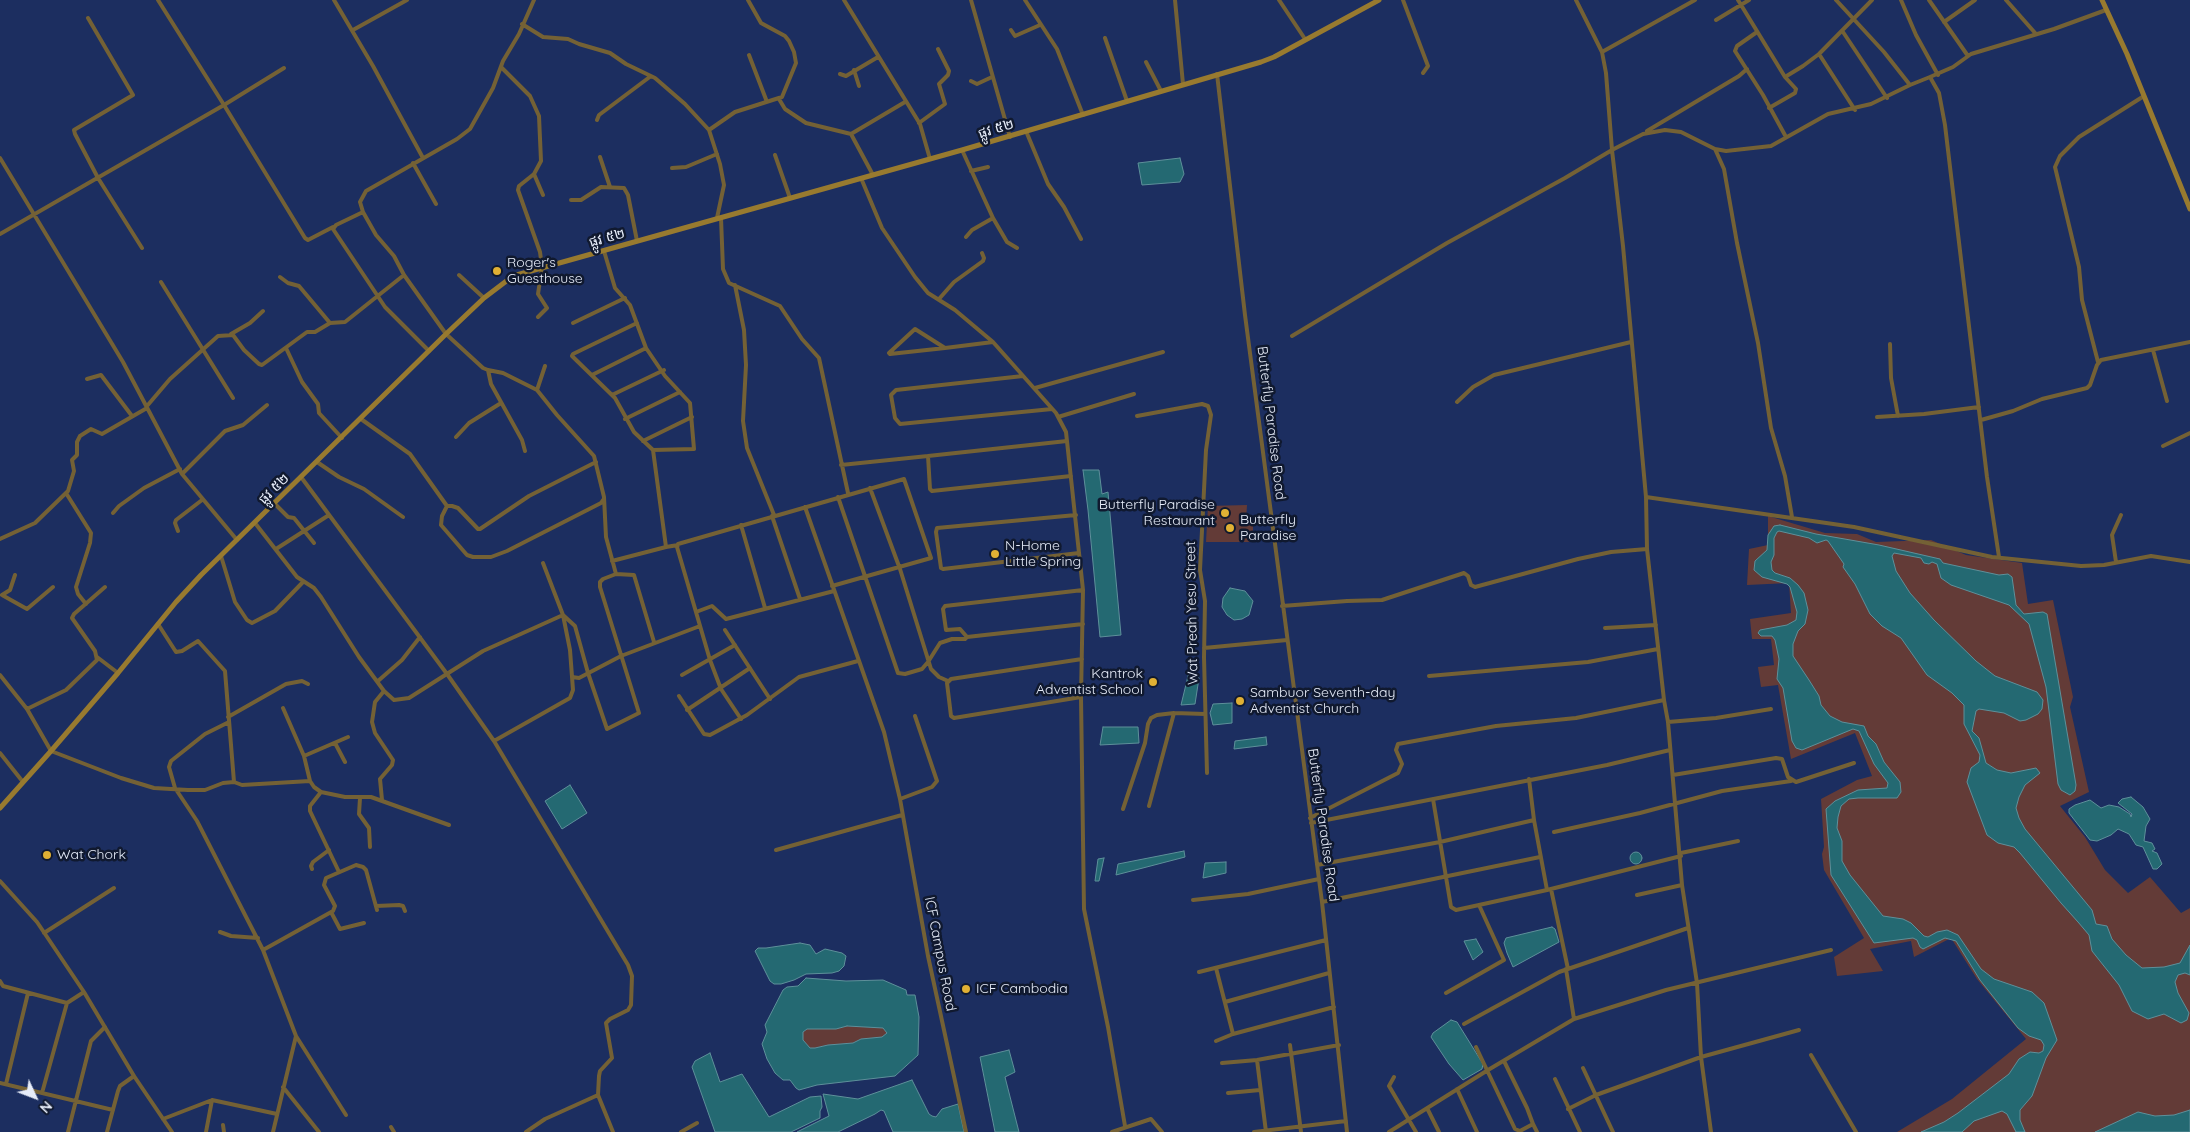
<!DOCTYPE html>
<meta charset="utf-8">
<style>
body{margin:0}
#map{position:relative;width:2190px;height:1132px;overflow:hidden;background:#1c2e60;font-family:Quicksand,sans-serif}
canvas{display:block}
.north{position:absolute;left:10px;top:1072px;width:50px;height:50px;-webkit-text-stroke:4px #10192f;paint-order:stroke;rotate:133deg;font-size:14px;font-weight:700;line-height:20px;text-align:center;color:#e6ecf9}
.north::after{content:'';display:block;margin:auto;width:18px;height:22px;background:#e6ecf9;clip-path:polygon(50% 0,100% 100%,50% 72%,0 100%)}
</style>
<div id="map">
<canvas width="2190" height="1132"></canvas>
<div class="north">N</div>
</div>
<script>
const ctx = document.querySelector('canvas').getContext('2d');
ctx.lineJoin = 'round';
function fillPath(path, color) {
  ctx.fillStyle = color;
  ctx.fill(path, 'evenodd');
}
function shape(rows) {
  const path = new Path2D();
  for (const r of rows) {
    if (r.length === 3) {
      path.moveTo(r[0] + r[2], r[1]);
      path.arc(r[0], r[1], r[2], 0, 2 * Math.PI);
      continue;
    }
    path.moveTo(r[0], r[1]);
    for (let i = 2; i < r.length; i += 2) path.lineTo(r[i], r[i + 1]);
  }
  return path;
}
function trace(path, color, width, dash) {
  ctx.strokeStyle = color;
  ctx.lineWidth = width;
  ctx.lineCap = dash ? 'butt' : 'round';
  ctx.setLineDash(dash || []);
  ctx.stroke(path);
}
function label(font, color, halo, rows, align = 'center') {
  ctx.font = font + ' Quicksand,"Noto Sans Khmer",sans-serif';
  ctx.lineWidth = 5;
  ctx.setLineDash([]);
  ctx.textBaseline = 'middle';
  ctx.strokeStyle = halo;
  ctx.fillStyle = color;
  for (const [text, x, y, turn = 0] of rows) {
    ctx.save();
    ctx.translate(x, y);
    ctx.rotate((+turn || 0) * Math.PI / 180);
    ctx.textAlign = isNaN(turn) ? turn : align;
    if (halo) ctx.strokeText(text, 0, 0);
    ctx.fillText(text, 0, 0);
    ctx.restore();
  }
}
fillPath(shape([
 [1247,505,1246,521,1253,522,1253,542,1206,542,1208,506],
 [1768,516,1825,533,1857,534,1876,542,1931,540,1966,555,2022,563,2028,604,2053,600,2073,697,2070,707,2089,792,2060,806,2085,837,2105,870,2128,893,2150,877,2181,913,2190,908,2190,1132,1897,1132,1952,1099,2026,1039,1977,979,1951,938,1914,957,1911,941,1870,949,1883,971,1837,976,1834,957,1864,938,1824,870,1822,854,1824,847,1821,799,1857,780,1872,776,1855,733,1791,759,1778,685,1761,687,1758,667,1774,665,1771,639,1752,639,1750,619,1791,613,1789,583,1747,585,1749,549,1768,545],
 [847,1026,884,1028,887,1033,882,1037,861,1039,853,1043,828,1045,815,1048,810,1048,803,1040,803,1032,807,1029,836,1029]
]), '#633b37');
const water = shape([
 [1180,158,1184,174,1180,182,1142,185,1138,163,1180,158],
 [1083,470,1099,470,1102,494,1108,492,1121,635,1100,637,1088,510,1083,470],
 [1780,525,1816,534,1879,545,1940,559,1943,563,1999,575,2008,574,2012,577,2016,605,2024,614,2043,612,2047,614,2076,785,2075,791,2070,795,2061,790,2058,784,2046,687,2029,624,2009,605,1951,585,1941,578,1937,564,1932,562,1929,564,1924,563,1921,558,1894,553,1892,556,1896,571,1910,593,1934,620,1976,661,1995,676,2037,692,2043,700,2042,709,2038,714,2026,720,2020,721,2004,713,1979,709,1976,711,1972,731,1979,738,1986,763,1997,770,2011,773,2036,768,2040,773,2025,785,2019,797,2016,808,2019,818,2025,829,2092,910,2096,924,2107,926,2112,939,2126,955,2142,968,2164,967,2180,963,2190,945,2190,975,2185,973,2178,975,2175,982,2178,993,2189,1013,2187,1020,2181,1023,2164,1014,2148,1019,2132,1011,2119,985,2092,951,2089,935,2078,922,2061,903,2020,853,2014,847,1998,843,1987,835,1967,782,1971,768,1979,762,1980,755,1964,724,1964,705,1952,693,1927,675,1901,638,1882,626,1870,614,1855,584,1843,567,1844,564,1828,541,1826,540,1817,543,1809,538,1779,531,1777,532,1774,538,1774,555,1771,562,1772,570,1775,573,1790,578,1798,585,1804,593,1808,610,1805,624,1798,631,1793,644,1793,656,1809,680,1819,696,1821,705,1830,716,1842,722,1864,726,1868,736,1876,744,1884,762,1900,782,1901,792,1897,798,1858,798,1849,799,1841,806,1838,817,1837,828,1842,841,1842,861,1850,875,1883,916,1903,919,1911,923,1924,936,1928,937,1937,932,1947,930,1958,935,1981,969,1994,979,2032,992,2044,1003,2057,1040,2046,1058,2032,1096,2020,1110,2020,1120,2025,1132,2016,1132,2007,1114,2002,1111,1974,1121,1962,1132,1921,1132,1944,1122,1958,1113,2009,1074,2019,1059,2030,1052,2039,1053,2043,1051,2044,1045,2041,1040,2029,1036,2018,1028,1980,980,1956,941,1945,938,1923,949,1920,947,1917,940,1913,938,1874,943,1831,875,1826,809,1835,801,1858,790,1887,788,1888,783,1874,764,1859,731,1853,729,1802,750,1796,748,1792,741,1783,688,1777,679,1779,659,1775,640,1772,636,1761,636,1758,633,1760,630,1787,625,1796,620,1797,612,1790,587,1787,584,1762,577,1754,570,1755,561,1767,550,1768,535,1774,526,1780,525],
 [1230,588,1245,591,1253,601,1249,615,1242,619,1234,620,1227,615,1222,607,1223,598,1230,588],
 [1189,672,1199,678,1195,704,1181,705,1189,672],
 [1232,703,1232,723,1213,725,1210,713,1213,704,1232,703],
 [1103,727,1138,727,1139,743,1100,745,1103,727],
 [1266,737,1267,745,1234,749,1235,741,1266,737],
 [570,785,587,813,562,829,545,801,570,785],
 [2131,797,2143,807,2150,819,2146,826,2144,841,2152,843,2155,849,2152,851,2157,853,2162,864,2157,869,2153,869,2143,847,2136,845,2129,834,2118,829,2111,835,2097,841,2090,840,2069,813,2069,809,2075,805,2090,800,2101,808,2109,805,2119,807,2130,814,2131,817,2132,814,2118,803,2122,799,2131,797],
 [1184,851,1185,857,1116,875,1118,864,1184,851],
 [1636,858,6],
 [1104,858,1099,881,1095,881,1098,859,1104,858],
 [1226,862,1226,873,1203,878,1205,863,1226,862],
 [1552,927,1555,929,1559,942,1513,967,1507,953,1504,943,1506,938,1552,927],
 [1476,939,1483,952,1473,960,1464,941,1476,939],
 [800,943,810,945,816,954,825,949,842,953,846,956,844,966,839,971,832,973,806,974,794,980,781,984,774,984,770,981,755,951,758,948,766,948,800,943],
 [806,978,846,981,883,980,906,990,907,995,915,995,919,1017,918,1055,895,1076,817,1085,799,1090,796,1088,790,1080,783,1080,775,1073,767,1059,762,1044,767,1032,765,1025,783,990,787,987,798,986,806,978],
 [847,1026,883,1028,887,1033,882,1037,861,1039,853,1043,828,1045,815,1048,810,1048,803,1040,803,1032,807,1029,836,1029,847,1026],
 [1451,1020,1457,1022,1483,1064,1482,1069,1463,1080,1449,1064,1431,1037,1433,1033,1451,1020],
 [1009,1050,1015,1072,1005,1077,1019,1132,995,1132,980,1057,1009,1050],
 [710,1053,720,1082,742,1074,769,1117,810,1097,821,1096,822,1107,820,1111,820,1118,791,1132,715,1132,692,1067,695,1061,710,1053],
 [912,1080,929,1114,932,1116,936,1117,942,1109,958,1104,964,1132,893,1132,884,1111,881,1110,875,1114,838,1132,797,1132,829,1116,823,1094,858,1099,912,1080],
 [2190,1110,2190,1132,2095,1132,2138,1112,2155,1116,2174,1115,2190,1110]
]);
fillPath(water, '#246972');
trace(water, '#5e909a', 1);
trace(shape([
 [334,0,373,66,423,158],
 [844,0,920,124,930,159],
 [971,0,1010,137],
 [1025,0,1057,49,1083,115],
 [1175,0,1183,84],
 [1279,0,1305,39],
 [1403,0,1428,66,1423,73],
 [1576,0,1602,52,1606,73,1612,150,1623,246,1646,497,1647,549,1664,700,1668,722,1682,885,1697,983,1701,1057,1711,1132],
 [1738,0,1785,77,1796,89,1795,93,1769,108],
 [1836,0,1884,52,1910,85],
 [1901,0,1916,35,1938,75],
 [1929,0,1968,56],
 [2006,0,2036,34],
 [88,18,133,95,74,130,75,134,98,178,142,248],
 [1716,20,1749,0],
 [1944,22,1975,0],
 [522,24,543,37,568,39,579,44,610,53,626,64,655,78,685,104,709,130,720,164,724,185,717,218],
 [353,30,407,0],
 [1011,30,1015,36,1040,25],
 [1757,32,1737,46,1735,51,1763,95,1786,137],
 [1843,32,1887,98],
 [1105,38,1127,101],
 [1602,52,1695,0],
 [1819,54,1855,110],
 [749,55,767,102],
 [1146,62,1161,91],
 [284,68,224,105,305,238,308,240,333,227],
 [502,68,530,96,539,116,541,161,534,174],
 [854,70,859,86],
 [840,74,846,76,878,57],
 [1217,74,1245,315,1322,902,1347,1132],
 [1785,77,1803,66,1819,54,1872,0],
 [971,81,977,84,992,77],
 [779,99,785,109,806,123,851,134,873,175],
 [597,120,599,115,651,76],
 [919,123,945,104,939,84,948,75,949,71,938,49],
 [709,130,735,112,782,97,796,63,794,52,789,41,785,36,761,23,748,0],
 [1026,131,1048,184,1064,207,1081,239],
 [1647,131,1739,76,1747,69],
 [851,134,905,102],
 [1715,149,1726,151,1771,146,1828,114,1871,104,1910,85,1930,77],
 [962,150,993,218,1007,242,1017,248],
 [775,155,790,198],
 [600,157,610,187],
 [0,158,123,362,182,474,237,540],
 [413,163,436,204],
 [672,168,686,167,717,154],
 [971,171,988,167],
 [861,178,882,228,915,277,928,293,955,310,993,342,1056,413,1066,432,1083,590,1081,697,1084,909,1108,1027,1125,1126],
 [571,200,581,200,601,187,624,188,628,195,637,241],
 [363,212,336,225,333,229,385,307,429,351],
 [721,218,723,269,729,283,780,306,802,339,819,358,848,493],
 [0,234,224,105,158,0],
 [966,237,972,230,993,218],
 [604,251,615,288,630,305,646,348,665,376,690,403,694,449,653,450,634,432,615,398,572,356,573,354,637,323],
 [459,275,484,298],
 [280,277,288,283,299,286,330,323],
 [161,282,233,398],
 [735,285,744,330,746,365,743,421,747,448,774,515],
 [939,299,954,282,983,261,984,258,982,253],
 [538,317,547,308,538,294,542,267,540,252,518,190,519,186,534,174,543,195],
 [573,323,625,298],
 [231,334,250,323,263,311],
 [1292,336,1447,243,1565,178,1612,150,1643,134,1665,130,1681,132,1715,149,1724,169,1737,243,1758,343,1771,428,1785,476,1792,517],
 [1890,344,1891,378,1898,416],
 [286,348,302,382,318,404,319,413,342,438],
 [945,348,915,329,889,353,890,354,945,348,993,342],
 [2153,350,2167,401],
 [2098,362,2082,300,2079,267,2055,167,2060,156,2079,137,2144,96],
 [488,370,503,373,537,390,557,415,594,456,604,497,606,537,616,574],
 [592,375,646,348],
 [1023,376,896,390,891,395,895,418,900,424,1052,409],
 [87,379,101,375,132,416],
 [1035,388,1163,352],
 [537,390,545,366],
 [612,395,664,370],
 [1457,402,1473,387,1494,375,1631,342],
 [147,406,170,379,218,336,233,335,244,350,259,364,262,365,307,332,315,332,330,323,345,322,404,275],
 [1137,416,1202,404,1208,406,1211,415,1206,450,1200,570,1205,601,1204,657,1207,773],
 [1058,417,1134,394],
 [1877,417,1924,414,1979,407],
 [361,419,410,454,447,506],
 [625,419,680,392],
 [1981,420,2013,411,2042,399,2087,388,2090,385,2097,365,2101,360,2190,342],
 [456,437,469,423,501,403],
 [643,441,692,417],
 [1067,441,928,456,930,489,932,491,1071,476],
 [2163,446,2190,433],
 [653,450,666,547,678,545],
 [525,451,522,440,491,384,488,370,483,368,446,334,404,275,394,256,376,235,363,212,360,202,366,191,457,139,470,129,493,88,503,61,519,34,534,0],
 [317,462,339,477,364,489,403,517],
 [596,462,529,496,480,529,478,529,458,508,452,506,447,506,442,516,441,525,467,555,473,557,491,557,507,551,601,503,603,500],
 [841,465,928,456],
 [182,474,225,431,243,425,267,405],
 [301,477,447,674,494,741,628,965,632,976,631,1005,628,1010,610,1019,606,1023,612,1058,600,1071,599,1076,598,1095,613,1132],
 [870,488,900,569,931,669,939,677,948,681],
 [66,493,91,533,90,543,76,587,78,594,86,604],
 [838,497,898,673,905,674,922,669,928,662,940,643,952,639,965,639,967,637],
 [1646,497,1854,527,1992,557,2081,566,2104,565,2151,556,2190,562],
 [275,504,288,517,294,518,314,543],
 [805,507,884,732,900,799,928,956,966,1132],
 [113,513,119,506,144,488,180,469],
 [1076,515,937,528,936,532,941,568,943,569,1079,553],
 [772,516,800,599],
 [255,523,297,577,314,588,321,597,359,657,384,691,394,700,409,698,483,651,563,615,575,626,588,673,607,729,639,713,600,587,600,582,603,579,616,574,634,575,654,642],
 [741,525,765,608],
 [178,531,175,523,176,520,202,500],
 [0,539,35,523,68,491,74,471,72,460,77,455,77,442,80,436,91,429,102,434,147,408],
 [276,549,329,515],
 [221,556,235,602,247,620,252,623,275,611,303,582],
 [1999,557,1987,477,1945,125,1939,93,1930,77,1953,67,1971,54,2054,29,2106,10],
 [612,561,666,547],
 [2116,562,2112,535,2121,515],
 [1083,590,945,606,943,609,946,630,960,629,967,637,1083,624],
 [2,595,27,609,53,587],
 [2,595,10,590,15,575],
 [1282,606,1347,601,1382,600,1464,573,1468,576,1471,585,1475,587,1578,559,1611,552,1647,549],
 [696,612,712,606,726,619,834,591],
 [158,624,176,652,182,651,198,641,225,671,234,782],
 [1605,628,1656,625],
 [725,630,770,699],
 [1204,648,1287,640],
 [97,657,118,673],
 [0,675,27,709,51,751,121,778,154,788,188,790,205,790,223,783,234,782,242,785,310,781,314,787,321,792,310,806,310,811,339,872],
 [682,675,735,645],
 [1429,676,1588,662,1658,649],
 [572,677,579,678,621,656,700,626],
 [378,681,402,660,420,637],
 [679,696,704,734,710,735,747,715,799,677,858,661],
 [1081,697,954,718,951,716,947,683,951,679,1082,659],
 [283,708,304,756,310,781],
 [27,709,66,690,97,660,95,651,72,618,74,614,105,587],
 [687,710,750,668],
 [228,717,286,684,302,681,308,684],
 [741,719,721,689,710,660,677,547,678,544,904,479,931,558,832,586],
 [229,722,205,734,171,761,169,767,175,788,197,821,263,950,296,1036,273,1132],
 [1668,722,1716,718,1771,709],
 [494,741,570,698,573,690,570,650,563,615,543,563],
 [335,743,345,762],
 [0,753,23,782],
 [304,756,348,737],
 [1673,775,1776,758,1782,759,1788,777,1796,782,1854,763],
 [321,792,345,797,371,797,449,825],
 [360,798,359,814,369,828,370,847],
 [900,799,932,787,937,781,915,716],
 [1433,799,1451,907,1456,910,1479,905,1547,890,1534,820,1529,779],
 [382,800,380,779,392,765,393,760,375,733,372,722,375,702,384,691],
 [1149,806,1174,713,1205,714],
 [1123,809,1145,743,1148,724,1151,718,1157,715,1174,713],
 [1310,818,1398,773,1402,764,1396,750,1398,744,1496,726,1576,718,1664,700],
 [1311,823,1607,765,1670,750],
 [1554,832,1640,813,1722,791,1791,781],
 [776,850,902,815],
 [1681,853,1738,841],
 [1317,865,1440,842,1534,820],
 [312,869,311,866,313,862,329,850],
 [0,881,37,922,84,992,134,1076,172,1132],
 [1551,889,1568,969],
 [1547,890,1681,856],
 [1637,895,1682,885],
 [1193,900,1248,894,1319,879],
 [1322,902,1540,857],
 [376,906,399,905,403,906,405,911],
 [331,912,340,929,364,923],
 [220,932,231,936,258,938],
 [44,933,114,888],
 [263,950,333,911,335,906,324,885,326,878,356,865,363,867,366,870,377,910],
 [1216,968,1233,1034],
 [1566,969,1574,1019],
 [1199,972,1326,940],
 [0,981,3,986,67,1003],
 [1446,993,1504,960,1479,905],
 [1225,1002,1329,973],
 [1464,1024,1559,972,1688,928],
 [296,1036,346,1115],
 [1216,1041,1233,1034,1334,1007],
 [1290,1045,1301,1132],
 [1476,1047,1515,1129,1520,1131,1533,1124,1537,1132],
 [1811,1055,1856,1132],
 [1257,1060,1266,1132],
 [1504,1061,1527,1108,1533,1124],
 [1222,1063,1257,1060,1339,1045],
 [1583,1068,1613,1132],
 [1394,1077,1389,1086,1416,1132],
 [1555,1079,1580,1132],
 [0,1083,113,1110],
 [6,1084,28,993],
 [283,1087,319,1132],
 [1457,1089,1477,1132],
 [42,1093,67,1003,84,992],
 [1228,1093,1260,1090],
 [1427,1108,1439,1132],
 [1568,1109,1596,1095,1701,1057,1799,1030],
 [163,1119,212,1100,277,1114],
 [223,1125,224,1132],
 [391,1127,394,1132],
 [68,1132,91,1041,105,1027],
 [107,1132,118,1091,120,1086,134,1076],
 [206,1132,212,1100],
 [526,1132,545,1119,598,1095],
 [681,1132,697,1123],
 [1112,1132,1151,1119,1162,1132],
 [1254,1132,1346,1121],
 [1389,1132,1488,1070,1574,1019,1666,990,1831,950]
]), '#746135', 4);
trace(shape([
 [2102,0,2127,54,2190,209],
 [0,808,51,751,118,673,176,602,201,575,446,334,484,298,513,276,962,150,1261,62,1274,57,1379,0]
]), '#987a2f', 5);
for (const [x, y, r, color] of [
 [497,271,5,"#e0b034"],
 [1225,513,5,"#e0b034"],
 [1230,528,5,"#e0b034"],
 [995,554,5,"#e0b034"],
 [1153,682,5,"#e0b034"],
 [1240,701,5,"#e0b034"],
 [47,855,5,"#e0b034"],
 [966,989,5,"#e0b034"]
]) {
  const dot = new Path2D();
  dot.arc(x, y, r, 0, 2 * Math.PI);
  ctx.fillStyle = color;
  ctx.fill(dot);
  trace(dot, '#10192f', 2);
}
label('14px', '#e6ecf9', '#10192f', [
 ["ផ្លូវ ៥២",996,129,-17],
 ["ផ្លូវ ៥២",607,238,-16],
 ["Butterfly Paradise Road",1271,423,83],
 ["ផ្លូវ ៥២",274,489,-45],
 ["Wat Preah Yesu Street",1192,613,-91],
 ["Butterfly Paradise Road",1323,825,82],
 ["ICF Campus Road",940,954,79]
]);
label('14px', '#e6ecf9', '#10192f', [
 ["Roger's",507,263],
 ["Guesthouse",507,279],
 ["Butterfly Paradise",1215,505,"right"],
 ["Restaurant",1215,521,"right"],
 ["Butterfly",1240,520],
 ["Paradise",1240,536],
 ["N-Home",1005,546],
 ["Little Spring",1005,562],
 ["Kantrok",1143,674,"right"],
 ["Adventist School",1143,690,"right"],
 ["Sambuor Seventh-day",1250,693],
 ["Adventist Church",1250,709],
 ["Wat Chork",57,855],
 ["ICF Cambodia",976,989]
], 'left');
</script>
